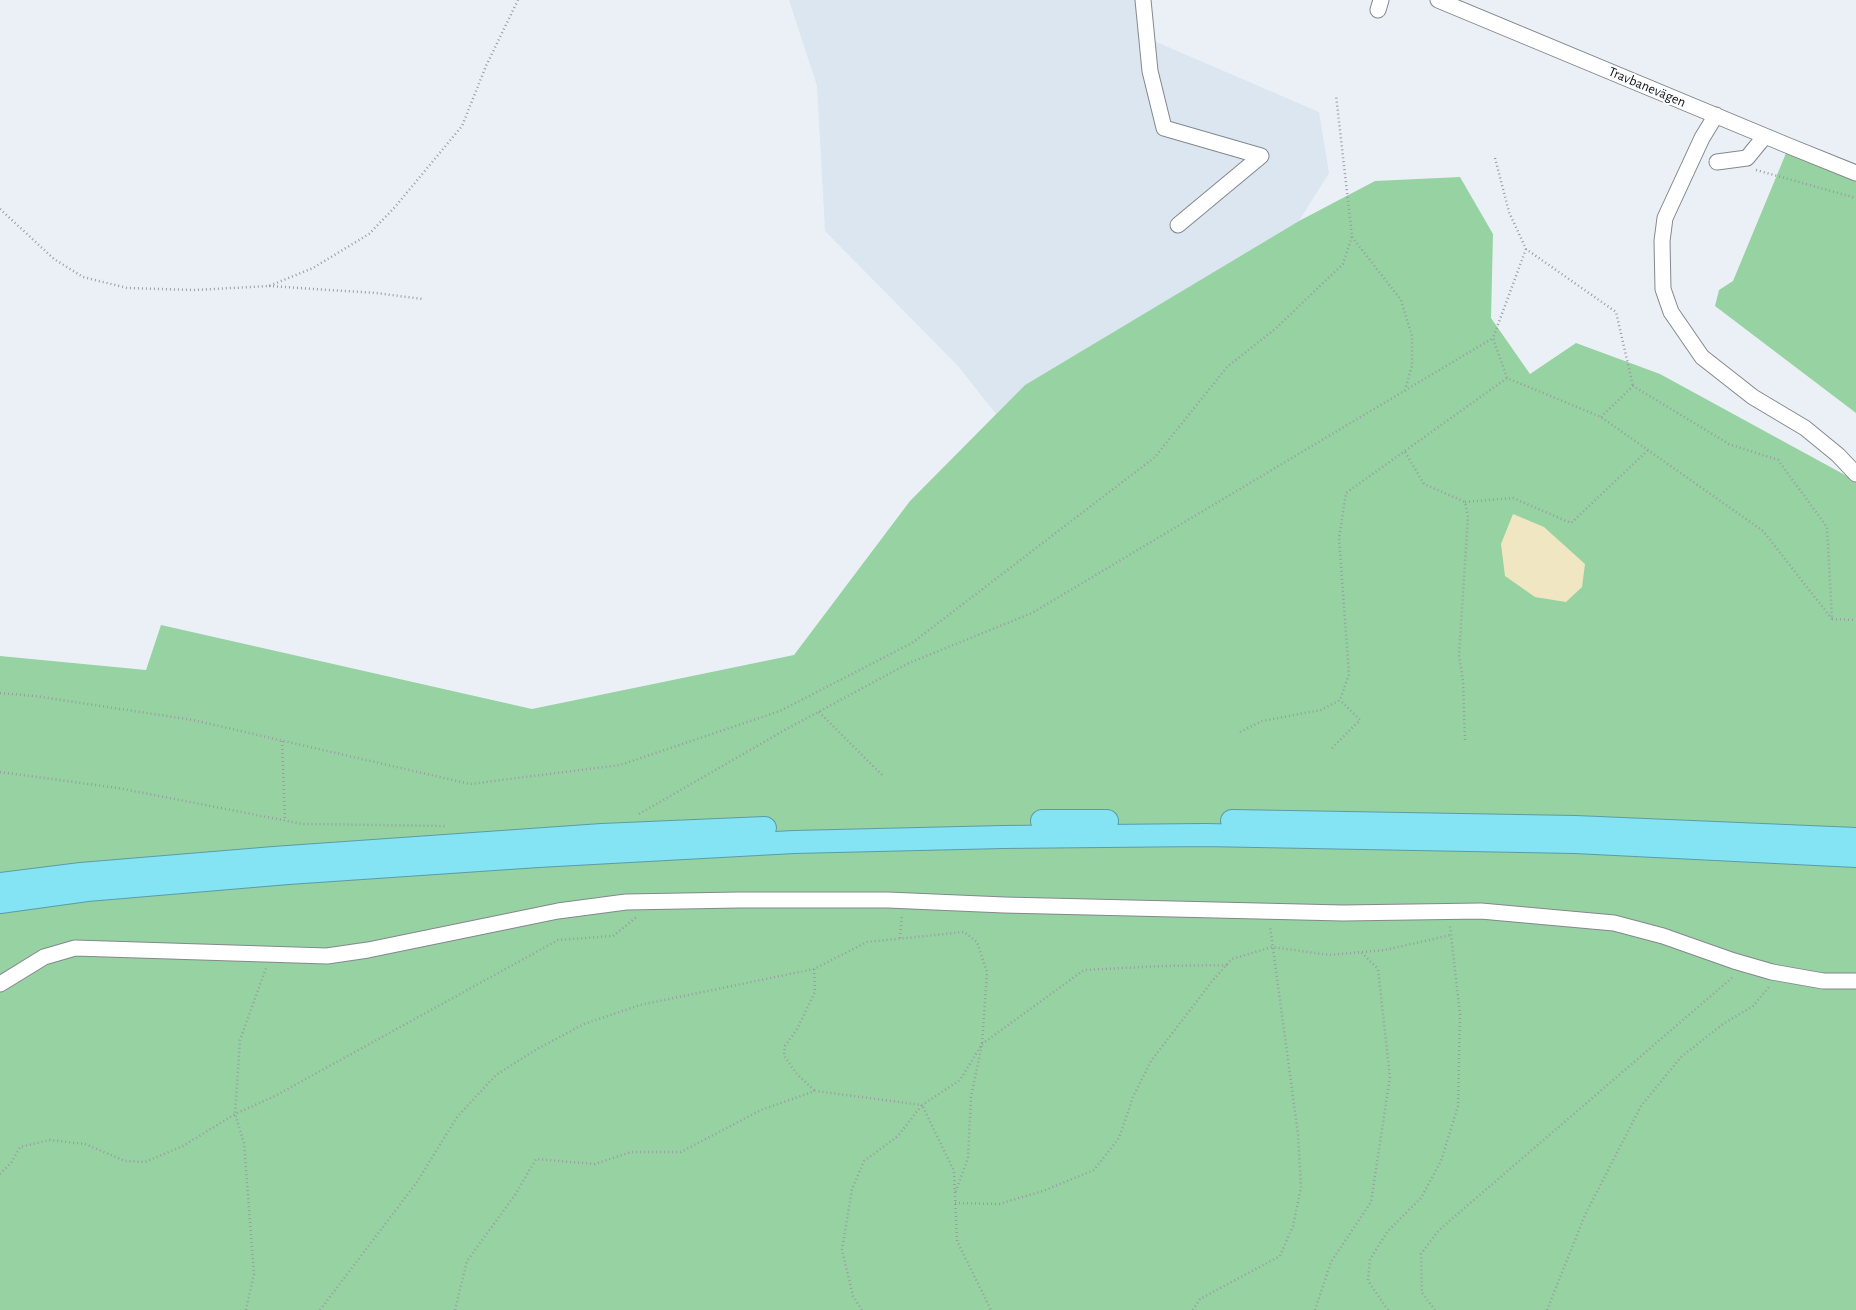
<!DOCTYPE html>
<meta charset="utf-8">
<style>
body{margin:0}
canvas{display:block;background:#ebf0f6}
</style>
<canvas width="1856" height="1310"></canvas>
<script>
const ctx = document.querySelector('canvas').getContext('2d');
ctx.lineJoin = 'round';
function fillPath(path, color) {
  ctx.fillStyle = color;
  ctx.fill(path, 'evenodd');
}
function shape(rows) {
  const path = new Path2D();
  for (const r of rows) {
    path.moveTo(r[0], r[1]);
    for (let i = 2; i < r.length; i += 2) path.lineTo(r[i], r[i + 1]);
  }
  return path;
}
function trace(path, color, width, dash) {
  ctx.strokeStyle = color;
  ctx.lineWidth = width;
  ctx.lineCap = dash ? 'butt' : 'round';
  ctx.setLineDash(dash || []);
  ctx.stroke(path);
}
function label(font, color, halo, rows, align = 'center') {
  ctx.font = font + ' "Alegreya Sans",sans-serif';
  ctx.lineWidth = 4;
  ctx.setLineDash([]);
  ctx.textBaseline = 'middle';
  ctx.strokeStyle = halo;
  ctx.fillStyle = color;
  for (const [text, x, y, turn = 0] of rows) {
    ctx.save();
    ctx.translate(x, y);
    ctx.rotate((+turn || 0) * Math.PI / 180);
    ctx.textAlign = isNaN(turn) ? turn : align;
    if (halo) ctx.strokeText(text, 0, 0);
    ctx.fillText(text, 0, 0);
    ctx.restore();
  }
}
fillPath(shape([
 [789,0,1142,0,1140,35,1319,112,1329,173,1299,221,1025,385,996,414,958,366,825,231,817,86]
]), '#dbe6f1');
fillPath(shape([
 [1789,146,1856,173,1856,413,1715,306,1719,290,1733,281],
 [1460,177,1493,234,1491,318,1530,374,1576,343,1660,374,1856,481,1856,1310,0,1310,0,656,146,670,161,625,532,709,794,655,910,501,1025,385,1299,221,1375,181]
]), '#97d2a2');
fillPath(shape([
 [1513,514,1544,527,1585,564,1582,587,1566,602,1535,597,1505,576,1501,544]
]), '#f0e6c1');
const minor = shape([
 [1143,0,1150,71,1164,128,1261,156,1178,225],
 [1438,0,1789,146,1856,173],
 [1378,10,1381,0],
 [1716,115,1702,138,1665,218,1662,241,1663,289,1671,312,1702,357,1753,397,1805,428,1838,455,1856,474],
 [1717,162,1747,158,1765,136],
 [0,984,44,957,75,948,327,956,368,950,558,911,626,902,739,900,888,900,1004,905,1343,913,1481,911,1614,923,1663,936,1734,961,1772,972,1823,981,1856,981]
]);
const highway = shape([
 [1042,821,1107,821],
 [1232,821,1575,827,1856,839],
 [0,884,81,874,274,858,602,835,765,828],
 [0,902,87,890,288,873,538,856,794,842,1003,837,1204,835,1575,842,1856,856]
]);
trace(minor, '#83888d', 17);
trace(highway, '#5c9ba6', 24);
trace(shape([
 [1495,158,1509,212,1526,249,1616,312,1633,386],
 [1756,170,1856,198],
 [0,209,54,259,83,277,127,288,195,290,269,286,313,268,369,234,395,207,462,126,486,66,518,0],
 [1352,237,1401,300,1412,336,1412,366,1405,390],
 [1526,249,1493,338,1507,378,1601,417,1763,531,1832,619],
 [269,286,376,293,423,299],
 [1601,417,1633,386,1729,444,1778,460,1827,527,1832,619],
 [1405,452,1424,484,1465,502,1468,517,1459,655,1463,681,1465,742],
 [1465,502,1513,498,1571,523,1648,450],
 [1832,619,1856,620],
 [0,693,35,696,193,720,470,784,620,765,780,711,912,643,1155,457,1227,367,1275,329,1343,264,1352,236,1336,95],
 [819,712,884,777],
 [1240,732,1262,721,1321,710,1340,700,1349,674,1339,538,1346,493,1507,378],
 [282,741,285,820],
 [1332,748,1360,720,1340,700],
 [0,772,118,788,303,824,446,826],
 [639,814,783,731,909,663,1032,613,1493,338],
 [900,938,902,914],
 [814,969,815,992,797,1029,785,1046,784,1056,797,1074,815,1091],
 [0,1174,11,1163,20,1147,50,1140,85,1144,125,1161,145,1162,183,1146,235,1114,275,1096,558,940,613,936,638,916],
 [955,1203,999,1204,1043,1191,1094,1170,1119,1138,1133,1097,1151,1061,1213,980,1232,959,1272,947,1330,955,1385,950,1451,935],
 [246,1310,254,1274,244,1143,235,1114,240,1040,266,968],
 [320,1310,417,1182,457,1117,496,1075,537,1049,584,1024,640,1005,814,969,867,942,964,932,977,942,987,972,982,1044,971,1097,968,1158,955,1193],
 [455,1310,467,1261,515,1195,536,1159,595,1164,631,1152,681,1152,761,1110,815,1091,922,1105,960,1080,982,1044,1084,970,1162,966,1227,965],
 [862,1310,853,1296,842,1250,852,1189,864,1161,898,1136,922,1105,954,1171,957,1241,991,1310],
 [1193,1310,1200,1299,1280,1256,1293,1226,1301,1187,1298,1134,1270,926],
 [1315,1310,1331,1262,1371,1202,1390,1077,1378,969,1361,952],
 [1388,1310,1368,1281,1370,1259,1388,1231,1421,1198,1441,1161,1458,1106,1460,1014,1450,926],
 [1435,1310,1422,1293,1421,1254,1439,1230,1734,976],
 [1547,1310,1585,1215,1641,1106,1681,1057,1723,1024,1753,1006,1769,987]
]), '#999da1', 2.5, [1, 3]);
trace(minor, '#fff', 15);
trace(highway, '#84e4f4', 22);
label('14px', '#111315', '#fcfdfe', [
 ["Travbanevägen",1647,87,23]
]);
</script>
